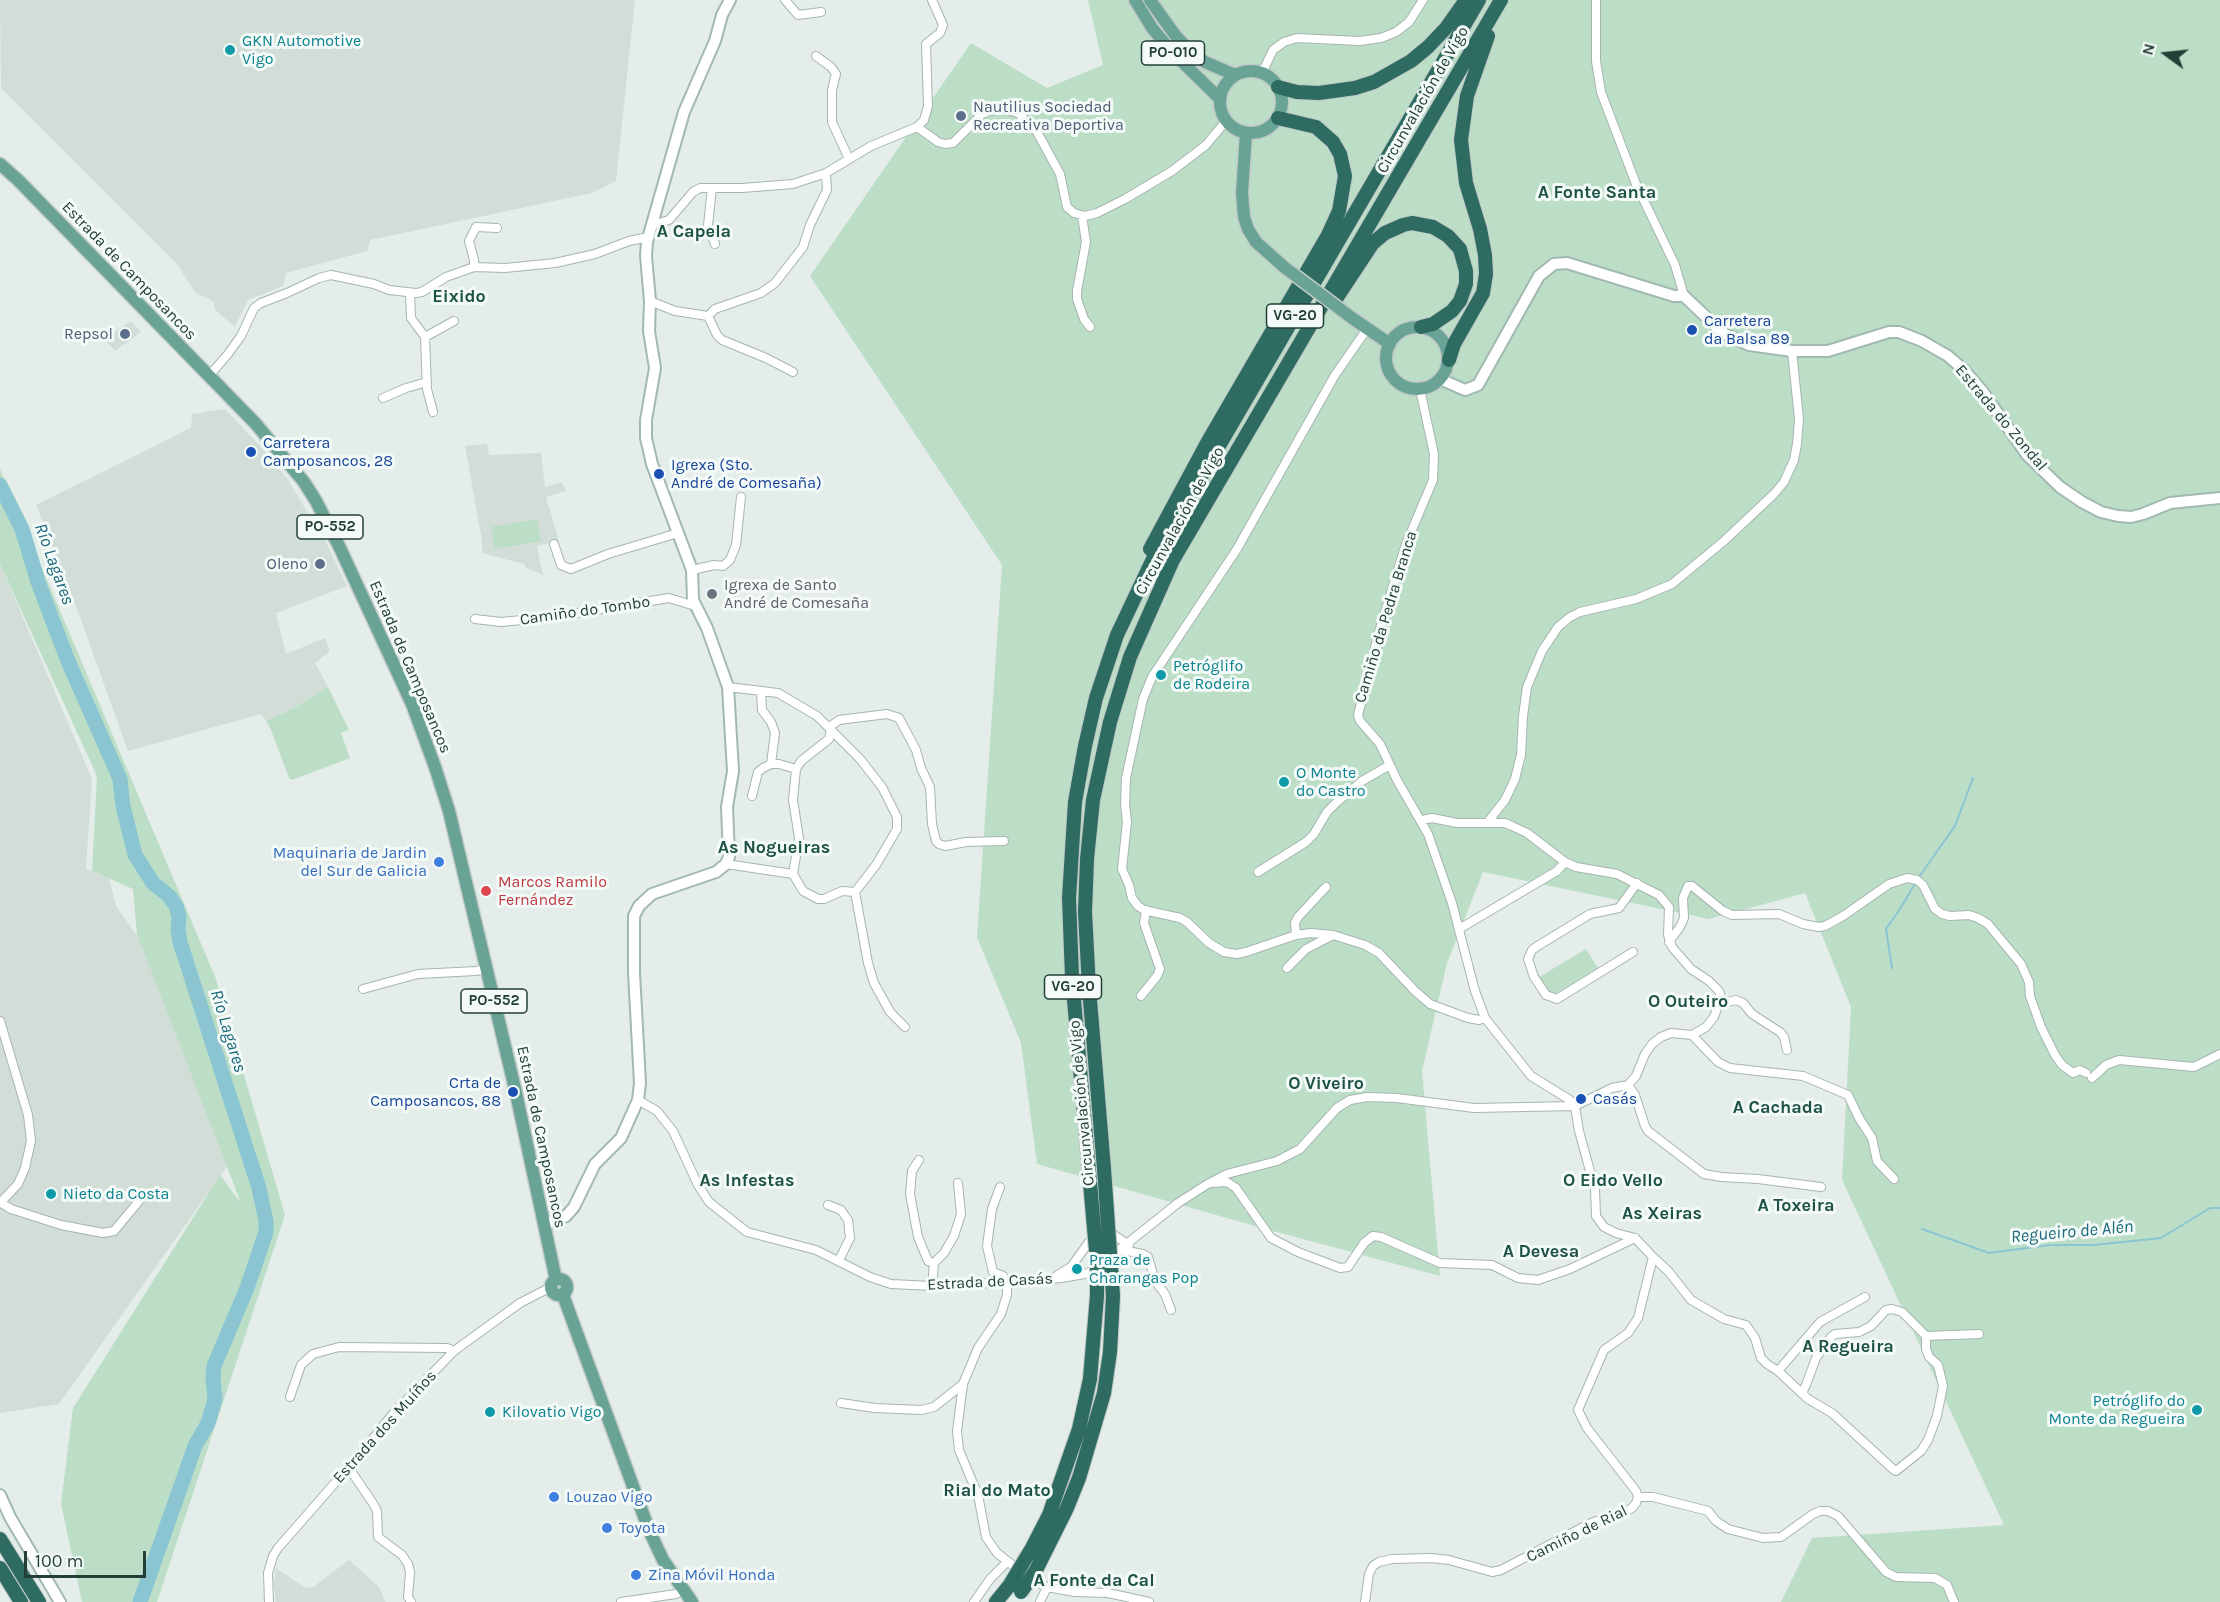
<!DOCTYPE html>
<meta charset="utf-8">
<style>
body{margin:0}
#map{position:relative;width:2220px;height:1602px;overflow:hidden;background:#e4ede9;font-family:Karla,sans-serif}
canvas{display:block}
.north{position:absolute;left:2136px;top:24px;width:60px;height:60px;-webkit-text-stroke:4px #f4faf7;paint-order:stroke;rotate:285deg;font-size:16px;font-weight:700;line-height:24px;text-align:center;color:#233f38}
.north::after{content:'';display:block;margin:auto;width:21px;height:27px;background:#233f38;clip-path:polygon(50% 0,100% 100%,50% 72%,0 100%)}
.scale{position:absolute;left:24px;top:1551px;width:122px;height:27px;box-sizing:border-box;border:3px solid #233f38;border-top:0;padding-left:8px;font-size:18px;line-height:21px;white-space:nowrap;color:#233f38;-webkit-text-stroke:4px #f4faf7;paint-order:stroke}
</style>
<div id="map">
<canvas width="2220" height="1602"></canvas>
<div class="north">N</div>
<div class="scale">100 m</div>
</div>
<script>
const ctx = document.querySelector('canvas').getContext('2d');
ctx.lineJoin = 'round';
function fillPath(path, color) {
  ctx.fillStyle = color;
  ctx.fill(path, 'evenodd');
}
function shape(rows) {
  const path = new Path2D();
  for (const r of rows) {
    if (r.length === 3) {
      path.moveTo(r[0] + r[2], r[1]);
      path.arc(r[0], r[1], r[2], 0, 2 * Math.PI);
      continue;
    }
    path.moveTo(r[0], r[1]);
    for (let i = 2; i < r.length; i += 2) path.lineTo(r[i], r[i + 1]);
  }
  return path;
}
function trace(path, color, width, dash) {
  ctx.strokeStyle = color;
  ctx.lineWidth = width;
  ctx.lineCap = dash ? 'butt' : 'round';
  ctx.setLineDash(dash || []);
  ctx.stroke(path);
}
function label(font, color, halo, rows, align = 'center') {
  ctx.font = font + ' Karla,sans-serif';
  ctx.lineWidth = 6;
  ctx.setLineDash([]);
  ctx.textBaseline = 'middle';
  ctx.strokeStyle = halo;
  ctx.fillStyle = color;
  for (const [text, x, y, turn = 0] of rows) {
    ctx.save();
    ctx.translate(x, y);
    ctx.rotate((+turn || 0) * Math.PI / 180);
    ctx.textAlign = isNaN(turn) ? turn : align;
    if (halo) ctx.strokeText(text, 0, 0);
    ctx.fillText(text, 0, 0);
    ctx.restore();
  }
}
fillPath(shape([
 [0,0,635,0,616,181,592,193,370,240,367,251,286,273,283,286,248,300,235,327,215,310,214,302,195,292,177,264,1,88],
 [131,321,141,332,115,351,104,339],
 [225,409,261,447,287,478,319,532,321,532,347,586,276,613,286,654,325,638,330,651,315,663,328,687,294,708,266,721,261,714,128,751,69,587,36,505,191,428,192,414],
 [487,444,489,455,541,453,545,487,562,482,566,491,546,497,559,541,537,546,543,575,526,568,524,564,482,553,482,540,465,446],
 [0,564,92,779,86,869,109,878,116,906,146,948,211,1094,227,1166,59,1404,0,1413],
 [349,1560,379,1587,385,1602,276,1602,274,1585,276,1568,305,1588,313,1587]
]), '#d2ddd8');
fillPath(shape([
 [1088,0,2220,0,2220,1602,1781,1602,1812,1538,2004,1525,1842,1180,1851,1007,1805,893,1709,919,1483,872,1447,963,1422,1071,1440,1276,1262,1228,1037,1164,1021,1043,977,937,1002,565,810,276,971,43,1047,88,1103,65],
 [0,469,216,979,285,1215,157,1602,82,1602,61,1504,73,1408,220,1175,241,1203,137,934,133,889,92,871,97,776,0,564],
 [537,519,541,541,495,549,491,527],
 [328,687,349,730,341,733,350,758,292,780,289,778,271,730,266,721,294,708],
 [1586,949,1598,968,1555,994,1550,992,1539,977]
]), '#bcdec7');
trace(shape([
 [1919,877,1955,826,1973,778],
 [1892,968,1886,929,1900,909,1916,882],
 [1922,1229,1989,1253,2050,1245,2094,1245,2161,1238,2210,1208,2220,1208]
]), '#8bc5d2', 2);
trace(shape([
 [0,485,22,529,38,582,68,661,120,779,123,806,135,855,153,883,169,896,176,906,179,916,178,929,180,942,259,1188,266,1221,266,1232,247,1288,214,1366,213,1378,215,1399,208,1423,195,1446,140,1602]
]), '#8bc5d2', 15);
const street = shape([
 [785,0,798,15,821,12],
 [1596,0,1596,61,1601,92,1636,184,1675,265,1684,296],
 [816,56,831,67,836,74,832,90,832,122,849,159],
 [1262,73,1273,50,1284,42,1297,38,1360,41,1381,38,1396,32,1409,22,1423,0],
 [917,127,938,142,945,144,953,143,982,114,989,111,1004,109,1018,113,1037,132,1060,174,1067,207,1074,213,1085,216,1097,213,1125,199,1172,171,1206,145,1226,121],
 [712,188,708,225,715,244],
 [1082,216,1086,242,1077,291,1077,299,1084,319,1090,327],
 [652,225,669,220,693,192,700,188,742,188,793,184,826,173,871,146,917,127,924,120,928,106,926,44,940,33,943,25,932,0],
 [474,267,474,260,469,241,476,227,497,228],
 [410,293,411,318,425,337,427,389,433,412],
 [650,301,675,311,708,316,717,335,722,340,766,358,793,372],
 [708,316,715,309,761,293,775,283,803,247,810,225,827,190,826,173],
 [1367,329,1335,375,1237,549,1152,677,1143,699,1126,778,1125,804,1127,822,1122,869,1129,885,1132,898,1138,906,1144,910,1180,918,1187,922,1209,943,1224,952,1237,954,1246,952,1296,935,1311,933,1333,935,1365,945,1379,953,1415,991,1430,1004,1468,1018,1479,1020,1485,1018],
 [425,337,454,321],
 [209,376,228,354,241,336,254,308,261,303,287,293,319,278,331,275,374,284,389,290,416,293,422,292,446,277,474,267,505,268,555,263,595,254,629,241,649,237],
 [1420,389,1434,454,1433,480,1406,544,1379,632,1358,715,1360,721,1380,744,1397,780,1428,834,1452,903,1475,991,1485,1018,1531,1076,1570,1100,1575,1106],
 [383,398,406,388,427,382],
 [554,544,561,565,571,569,608,554,678,533],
 [692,570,714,565,723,566,730,560,736,545,741,497],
 [475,619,501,622,553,617,669,598,695,606],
 [728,687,778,693,817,716,860,759,882,787,897,817,897,829,876,865,855,892],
 [761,692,762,710,771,722,775,733,771,764],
 [752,796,758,772,763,768,771,764,779,764,796,769],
 [1487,823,1505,800,1515,779,1521,755,1523,716,1527,687,1542,651,1558,627,1570,617,1580,612,1636,599,1672,584,1724,541,1774,494,1784,482,1794,460,1797,444,1799,419,1792,351],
 [726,864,793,874,803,891,818,899,824,899,842,891,855,892],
 [1258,872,1306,842,1314,834,1327,812,1337,802,1362,781,1390,765],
 [793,874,799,838,793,800,796,769,801,761,829,739,832,725,839,720,887,714,899,718,916,750,921,768,930,787,932,824,936,841,939,844,945,846,966,842,1004,841],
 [855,892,868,963,874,983,890,1012,905,1027],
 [1459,929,1557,871,1565,862],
 [1296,935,1295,923,1298,917,1326,887],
 [1669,942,1680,927,1684,918,1683,898,1688,886,1692,886,1723,911,1732,915,1779,914,1803,924,1819,927,1825,926,1843,916,1889,884,1907,878,1917,880,1923,885,1935,909,1942,914,1950,916,1969,915,1978,918,1988,924,2021,964,2029,982,2030,996,2041,1027,2055,1055,2062,1065,2073,1073,2080,1070,2086,1073],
 [1633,952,1557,999,1546,995,1534,977,1528,959,1532,950,1536,947,1590,914,1619,908,1637,883],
 [1287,968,1306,949,1333,935],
 [363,989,418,974,476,971,486,969],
 [1141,996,1157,976,1160,969,1144,923,1146,910],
 [1719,1004,1736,1000,1743,1003,1752,1014,1780,1032,1784,1037,1787,1050],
 [0,1021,28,1115,31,1141,25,1168,18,1184,0,1203],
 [1692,1035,1718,1062,1730,1068,1803,1076,1848,1095,1859,1118,1872,1138,1877,1161,1894,1179],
 [2092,1078,2106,1065,2119,1060,2194,1067,2220,1054],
 [1628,1085,1635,1095,1645,1126,1648,1131,1704,1174,1721,1177,1758,1179,1821,1187],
 [638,1100,657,1111,673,1131,698,1185,709,1202,747,1232,816,1250,870,1277,891,1284,932,1286,1014,1282,1061,1278,1085,1274,1094,1270,1178,1203,1206,1185,1227,1174,1277,1161,1300,1149,1337,1108,1350,1100,1367,1097,1397,1098,1474,1108,1575,1106,1612,1088,1628,1085,1636,1076,1645,1054,1652,1044,1661,1037,1671,1033,1692,1035,1706,1027,1714,1017,1721,997,1719,991,1709,981,1691,969,1672,947,1668,935,1669,907,1659,895,1617,874,1576,867,1565,862,1527,833,1512,826,1505,823,1457,823,1432,818,1422,820],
 [919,1160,912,1171,910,1194,918,1237,928,1261,934,1263],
 [1210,1183,1227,1182,1236,1188,1271,1238,1298,1252,1340,1268,1348,1267,1364,1243,1373,1236,1381,1237,1440,1263,1492,1265,1518,1278,1538,1280,1570,1269,1635,1238],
 [1000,1187,992,1209,987,1246,993,1272,1003,1276,1007,1282],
 [1,1203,11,1209,61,1225,103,1233,114,1231,139,1201],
 [828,1205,841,1210,848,1220,850,1238,839,1260],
 [1122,1250,1143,1254,1148,1257,1155,1281,1165,1294,1171,1310],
 [1653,1257,1669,1272,1691,1300,1724,1319,1746,1325,1755,1338,1761,1358,1767,1364,1778,1371,1808,1399,1832,1413,1894,1470,1896,1471,1921,1451,1928,1440,1937,1416,1943,1386,1938,1365,1929,1357,1926,1349,1926,1336,1979,1334],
 [1056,1276,1071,1267,1089,1242,1101,1233,1114,1235,1129,1245],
 [1007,1282,1007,1295,1001,1314,978,1348,963,1384,957,1431,959,1450,978,1495,986,1537,997,1553,1011,1564],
 [932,1286,934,1263,944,1253,954,1236,961,1214,958,1183],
 [1778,1371,1820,1322,1865,1297],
 [1802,1393,1806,1385,1816,1358,1831,1337,1835,1334,1859,1332,1871,1326,1886,1310,1892,1309,1902,1312,1926,1336],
 [290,1397,301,1365,313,1354,339,1347,447,1348,454,1351],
 [841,1403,875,1408,921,1410,934,1407,963,1384],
 [349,1468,374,1505,377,1511,378,1537,402,1555,408,1564,410,1572,408,1597,411,1602],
 [1638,1497,1653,1497,1708,1511,1716,1521,1728,1529,1763,1538,1781,1537,1813,1514,1820,1511,1828,1511,1838,1516,1886,1572,1896,1577,1935,1578,1947,1585,1954,1602],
 [1037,1582,1047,1587,1075,1592,1108,1593,1149,1602],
 [269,1602,268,1573,273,1556,278,1548,362,1452,392,1415,454,1351,520,1303,551,1287],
 [621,1602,676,1594,684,1590],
 [974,1602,990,1579,1007,1562],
 [1040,1602,1047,1587],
 [1365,1602,1369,1574,1373,1566,1379,1562,1392,1559,1431,1558,1449,1560,1492,1572,1501,1570,1593,1522,1623,1513,1632,1508,1636,1503,1638,1497,1636,1491,1587,1428,1578,1410,1604,1350,1628,1333,1638,1318,1653,1257,1635,1238,1616,1233,1604,1227,1596,1216,1595,1189,1579,1131,1575,1106]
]);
const secondary = shape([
 [1440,379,1465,390,1478,385,1539,276,1554,264,1567,263,1674,296,1684,296,1723,333,1749,345,1792,351,1828,351,1889,332,1899,332,1922,341,1948,356,1964,370,1983,392,2027,455,2060,487,2082,502,2101,512,2118,516,2131,517,2143,514,2170,503,2220,498],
 [544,1225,566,1216,574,1207,595,1164,621,1138,638,1100,640,1083,634,973,634,916,639,906,652,894,716,872,726,864,729,857,727,807,733,771,728,687,707,628,693,600,692,570,652,464,646,438,646,420,655,368,649,331,650,301,646,256,647,242,684,112,715,41,722,15,730,0],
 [0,1495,10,1517,60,1602]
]);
const primary = shape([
 [1135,0,1152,28,1172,52,1220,99],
 [1150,0,1175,35,1192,53,1205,62,1235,75],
 [1251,102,31],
 [1246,133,1242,193,1244,217,1248,229,1256,242,1284,267],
 [0,164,18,180,256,424,304,482,316,501,340,548,412,704,435,767,449,811,516,1093,556,1280],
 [1352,318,1390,344],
 [1417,358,31],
 [559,1287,8],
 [563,1295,649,1530,663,1560,692,1602]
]);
const highway = shape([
 [1278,87,1297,92,1319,93,1355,88,1374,82,1411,61,1428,47,1446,28,1466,0],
 [1336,299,1373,243,1385,233,1403,225,1412,223,1433,227,1448,236,1460,249,1466,271,1466,284,1460,301,1452,311,1433,324,1421,327],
 [1449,360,1454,344,1483,293,1486,274,1485,255,1480,229,1466,183,1461,140,1467,96,1488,36],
 [1150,549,1207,443,1328,235,1339,211,1345,176,1340,154,1333,142,1316,127,1278,118],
 [1104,1169,1089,988,1085,912,1087,859,1093,800,1110,722,1130,657,1173,560,1501,0],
 [1089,1171,1072,977,1069,898,1075,802,1085,746,1096,698,1117,635,1153,559,1479,0],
 [0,1539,39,1602],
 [0,1568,21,1602],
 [996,1602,1009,1586]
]);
trace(street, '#a6b5b0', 10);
trace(secondary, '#a2b9b2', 14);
trace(primary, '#c1c9c7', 15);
trace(highway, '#c1c9c7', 16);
trace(street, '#fff', 8);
trace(secondary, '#fff', 10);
trace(primary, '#68a396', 12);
trace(highway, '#2e6c61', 14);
const primaryBridge = shape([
 [1284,267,1352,318]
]);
const highwayBridge = shape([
 [1009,1586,1032,1548,1049,1515,1079,1429,1090,1379,1097,1296,1097,1262,1089,1171],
 [1021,1592,1036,1570,1066,1510,1079,1478,1104,1393,1110,1352,1113,1296,1104,1169]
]);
trace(primaryBridge, '#c1c9c7', 15, []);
trace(highwayBridge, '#c1c9c7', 16, []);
trace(primaryBridge, '#68a396', 12);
trace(highwayBridge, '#2e6c61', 14);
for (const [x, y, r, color] of [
 [230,50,6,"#0f9aa8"],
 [961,116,6,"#5c6f8a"],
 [1692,330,6,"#1a4fb4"],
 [125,334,6,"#5c6f8a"],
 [251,452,6,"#1a4fb4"],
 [659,474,6,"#1a4fb4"],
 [320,564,6,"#5c6f8a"],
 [712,594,6,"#6b7280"],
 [1161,675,6,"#0f9aa8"],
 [1284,782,6,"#0f9aa8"],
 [439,862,6,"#3f7fe0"],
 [486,891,6,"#e0444e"],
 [513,1092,6,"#1a4fb4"],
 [1581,1099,6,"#1a4fb4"],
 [51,1194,6,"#0f9aa8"],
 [1077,1269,6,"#0f9aa8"],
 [2197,1410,6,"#0f9aa8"],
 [490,1412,6,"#0f9aa8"],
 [554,1497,6,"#3f7fe0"],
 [607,1528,6,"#3f7fe0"],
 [636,1575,6,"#3f7fe0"]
]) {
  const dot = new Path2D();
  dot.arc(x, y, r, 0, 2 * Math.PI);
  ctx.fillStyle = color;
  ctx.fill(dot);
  trace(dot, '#f4faf7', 2);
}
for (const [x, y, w] of [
 [1173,53,63],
 [1295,316,57],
 [330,527,66],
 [1073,987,57],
 [494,1001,66]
]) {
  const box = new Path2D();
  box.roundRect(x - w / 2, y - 12, w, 24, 4.5);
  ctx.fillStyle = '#f4faf7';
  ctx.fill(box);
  trace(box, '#233f38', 1.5);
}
label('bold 15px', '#233f38', null, [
 ["PO-010",1173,53],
 ["VG-20",1295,316],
 ["PO-552",330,527],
 ["VG-20",1073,987],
 ["PO-552",494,1001]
]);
label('16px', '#0d838f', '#f4faf7', [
 ["GKN Automotive",242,41],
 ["Vigo",242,59],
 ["Petróglifo",1173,666],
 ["de Rodeira",1173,684],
 ["O Monte",1296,773],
 ["do Castro",1296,791],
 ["Nieto da Costa",63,1194],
 ["Praza de",1089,1260],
 ["Charangas Pop",1089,1278],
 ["Petróglifo do",2185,1401,"right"],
 ["Monte da Regueira",2185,1419,"right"],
 ["Kilovatio Vigo",502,1412]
], 'left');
label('16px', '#233f38', '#f4faf7', [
 ["Circunvalación de Vigo",1423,100,-60],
 ["Estrada de Camposancos",129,271,46],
 ["Estrada do Zondal",2001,418,50],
 ["Circunvalación de Vigo",1180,521,-61],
 ["Camiño do Tombo",585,611,-8],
 ["Camiño da Pedra Branca",1386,617,-73],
 ["Estrada de Camposancos",410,667,67],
 ["Circunvalación de Vigo",1082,1103,-95],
 ["Estrada de Camposancos",541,1137,78],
 ["Estrada de Casás",990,1282,-3],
 ["Estrada dos Muíños",385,1427,-48],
 ["Camiño de Rial",1577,1534,-26]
]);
label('16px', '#4e5e75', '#f4faf7', [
 ["Nautilius Sociedad",973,107,"left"],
 ["Recreativa Deportiva",973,125,"left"],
 ["Repsol",113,334],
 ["Oleno",308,564]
], 'right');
label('16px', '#164399', '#f4faf7', [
 ["Carretera",1704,321],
 ["da Balsa 89",1704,339],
 ["Carretera",263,443],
 ["Camposancos, 28",263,461],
 ["Igrexa (Sto.",671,465],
 ["André de Comesaña)",671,483],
 ["Crta de",501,1083,"right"],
 ["Camposancos, 88",501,1101,"right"],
 ["Casás",1593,1099]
], 'left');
label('16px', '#5b616d', '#f4faf7', [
 ["Igrexa de Santo",724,585],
 ["André de Comesaña",724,603]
], 'left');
label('16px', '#366cbe', '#f4faf7', [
 ["Maquinaria de Jardin",427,853,"right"],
 ["del Sur de Galicia",427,871,"right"],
 ["Louzao Vigo",566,1497],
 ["Toyota",619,1528],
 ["Zina Móvil Honda",648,1575]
], 'left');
label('16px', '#be3a42', '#f4faf7', [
 ["Marcos Ramilo",498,882],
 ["Fernández",498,900]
], 'left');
label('bold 18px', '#1e5247', '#f4faf7', [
 ["A Fonte Santa",1597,193],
 ["A Capela",694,232],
 ["Eixido",459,297],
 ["As Nogueiras",774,848],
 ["O Outeiro",1688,1002],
 ["O Viveiro",1326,1084],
 ["A Cachada",1778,1108],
 ["As Infestas",747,1181],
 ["O Eido Vello",1613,1181],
 ["A Toxeira",1796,1206],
 ["As Xeiras",1662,1214],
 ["A Devesa",1541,1252],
 ["A Regueira",1848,1347],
 ["Rial do Mato",997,1491],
 ["A Fonte da Cal",1094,1581]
]);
label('italic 18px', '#1c697c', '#f4faf7', [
 ["Río Lagares",54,564,70],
 ["Río Lagares",228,1031,73],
 ["Regueiro de Alén",2072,1232,-5]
]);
</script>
